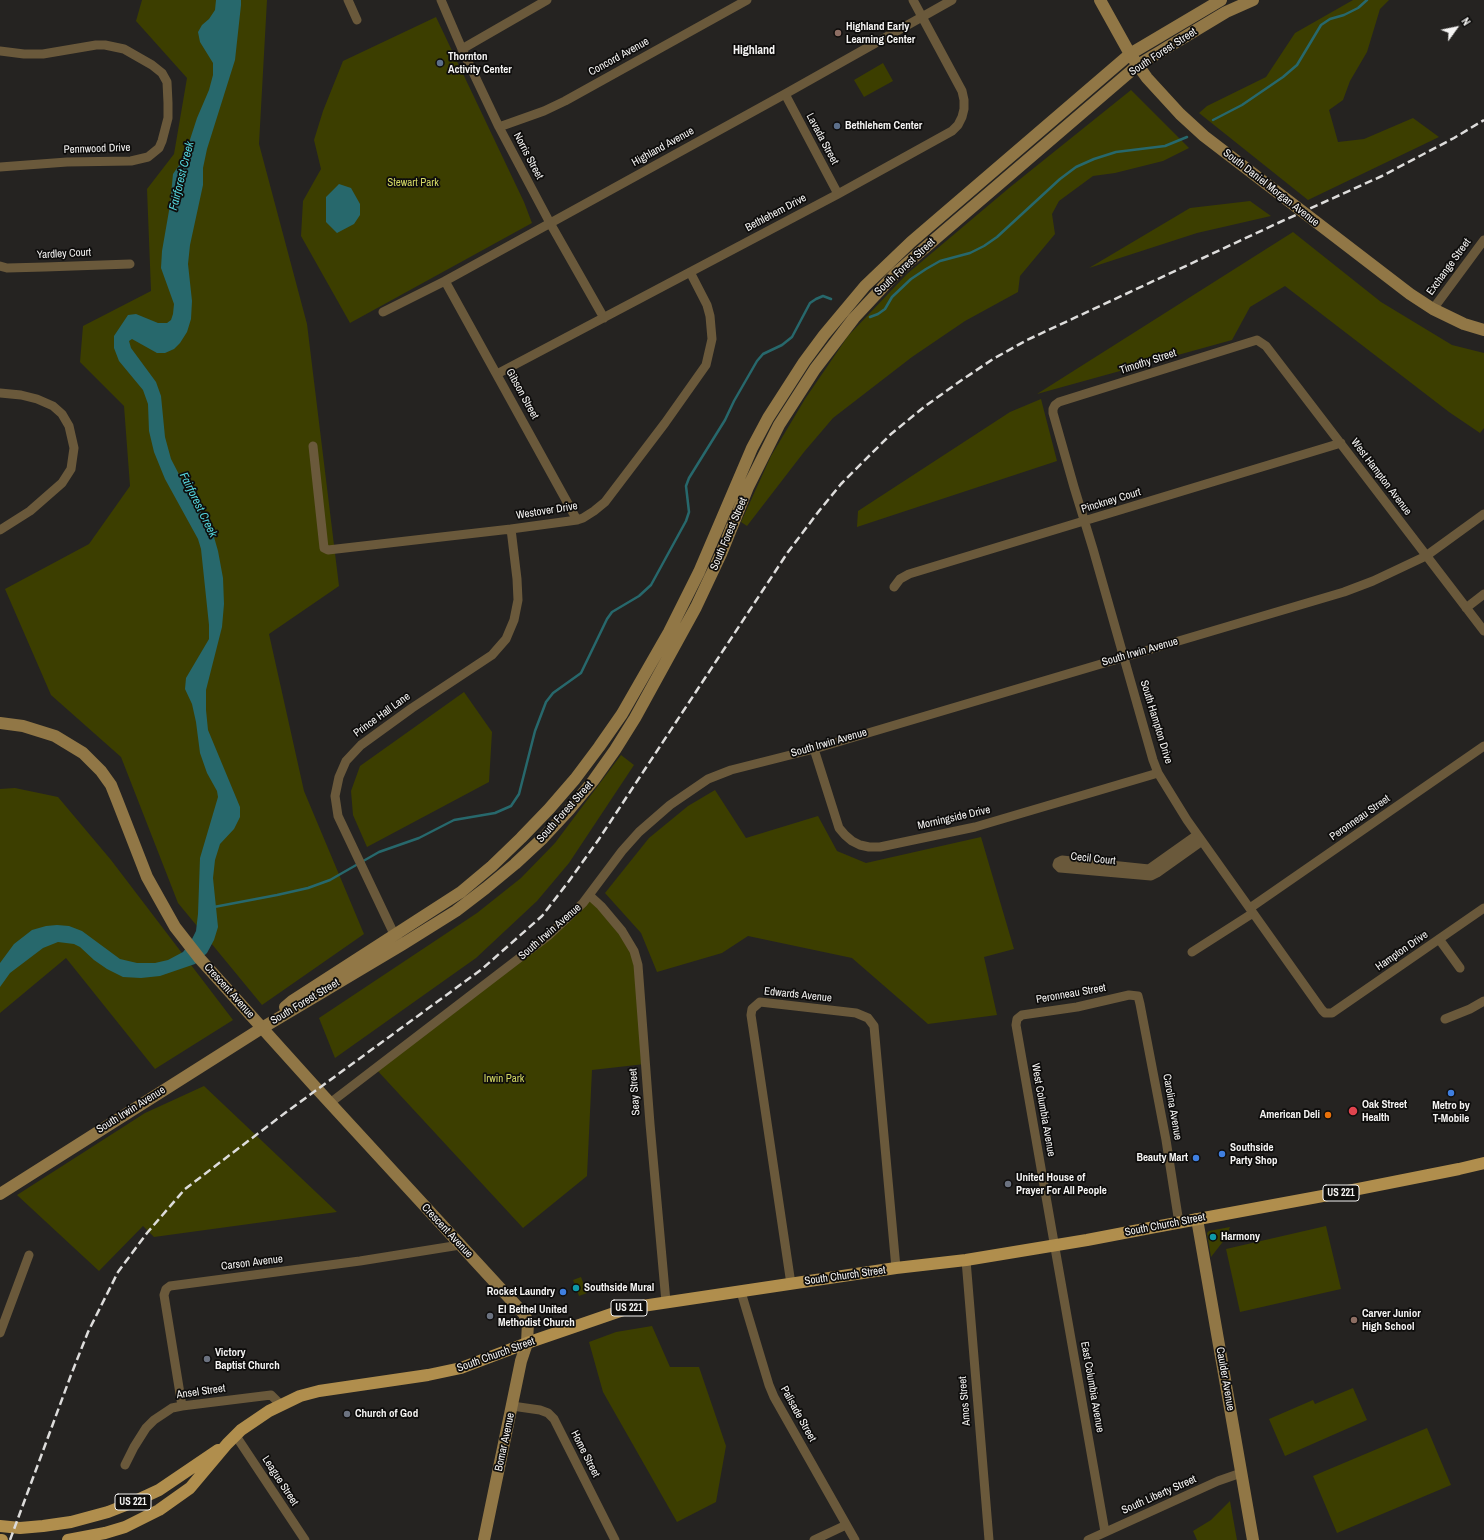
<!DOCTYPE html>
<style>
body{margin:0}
#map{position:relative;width:1484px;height:1540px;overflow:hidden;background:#252321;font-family:"Archivo Narrow",sans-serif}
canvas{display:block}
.north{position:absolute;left:1436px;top:8px;width:40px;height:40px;-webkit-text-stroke:3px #0e0d0c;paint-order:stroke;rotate:57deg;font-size:11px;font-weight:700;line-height:16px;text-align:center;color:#f5f4f3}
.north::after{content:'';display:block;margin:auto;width:14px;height:18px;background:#f5f4f3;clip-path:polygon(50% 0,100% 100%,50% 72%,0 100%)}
</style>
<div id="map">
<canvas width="1484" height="1540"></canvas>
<div class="north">N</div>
</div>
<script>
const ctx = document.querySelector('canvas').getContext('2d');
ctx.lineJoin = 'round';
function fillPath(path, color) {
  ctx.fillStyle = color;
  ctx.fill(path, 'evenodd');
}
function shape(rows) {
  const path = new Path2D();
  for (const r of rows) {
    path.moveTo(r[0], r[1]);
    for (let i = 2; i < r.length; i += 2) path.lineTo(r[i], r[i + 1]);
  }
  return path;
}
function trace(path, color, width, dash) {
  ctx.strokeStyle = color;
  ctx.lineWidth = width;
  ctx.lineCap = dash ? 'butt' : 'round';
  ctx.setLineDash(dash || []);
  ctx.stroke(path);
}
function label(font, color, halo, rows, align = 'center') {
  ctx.font = font + ' "Archivo Narrow",sans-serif';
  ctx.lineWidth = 3.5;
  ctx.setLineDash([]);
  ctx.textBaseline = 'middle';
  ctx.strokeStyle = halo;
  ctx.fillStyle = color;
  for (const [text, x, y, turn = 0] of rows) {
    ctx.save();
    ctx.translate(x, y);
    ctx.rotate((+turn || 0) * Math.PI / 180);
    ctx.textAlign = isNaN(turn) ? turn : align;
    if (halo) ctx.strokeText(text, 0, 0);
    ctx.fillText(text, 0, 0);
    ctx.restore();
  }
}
fillPath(shape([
 [142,0,267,0,259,144,307,324,339,586,269,634,304,791,364,934,262,1005,178,903,121,757,51,695,5,589,89,544,130,486,124,406,80,362,83,326,151,291,147,189,174,154,187,78,136,21],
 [1353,0,1389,0,1380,9,1367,52,1350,81,1343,100,1329,110,1338,142,1364,139,1413,118,1439,137,1308,200,1199,113,1207,106,1266,77,1295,33],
 [436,17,524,202,532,223,350,323,301,236,303,201,321,169,314,140,323,111,343,61],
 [883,63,893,81,864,97,854,80],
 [1131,90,1189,148,1163,161,1115,173,1093,176,1059,201,1052,214,1055,234,1020,276,1018,292,965,321,912,357,833,418,804,452,747,526,741,522,771,456,805,399,848,336,907,274,1009,188],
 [1250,201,1271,216,1197,233,1089,268,1190,208],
 [1293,232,1381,302,1452,345,1484,353,1484,428,1480,433,1449,412,1285,286,1250,307,1232,340,1037,394],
 [1041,399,1057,461,857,527,858,511,1010,412],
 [464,692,492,732,489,782,367,847,353,815,351,791,360,766],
 [621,755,634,765,569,863,537,901,476,958,335,1058,319,1018,477,913,521,878,555,843],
 [15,788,58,797,111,860,233,1020,155,1069,66,958,0,1013,0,789],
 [715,790,746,838,818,816,837,851,866,863,981,837,1014,949,984,957,997,1015,928,1024,852,958,748,936,722,953,657,972,641,933,605,893,649,838,688,806],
 [589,895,634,951,645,1064,592,1070,587,1176,523,1228,375,1068,524,956],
 [204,1086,337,1212,154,1237,143,1226,99,1271,17,1195,145,1113],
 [1326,1226,1341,1289,1240,1312,1226,1249],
 [1230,1227,1225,1239,1211,1257,1207,1233,1209,1231],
 [581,1277,587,1293,579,1296,573,1280],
 [652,1326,670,1367,699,1367,726,1446,716,1502,677,1522,603,1392,589,1342,616,1332],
 [1353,1388,1367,1420,1285,1456,1269,1419,1313,1400,1315,1404],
 [1427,1428,1451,1485,1337,1533,1313,1476],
 [1230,1501,1237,1540,1197,1540,1193,1531,1211,1520]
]), '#3c3e00');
fillPath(shape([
 [216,0,241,0,241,5,235,60,207,149,203,168,203,185,190,245,188,264,192,301,191,319,187,332,180,343,174,349,165,353,157,353,132,339,129,341,131,348,156,382,161,396,165,437,171,459,184,484,212,530,218,551,223,578,224,604,222,627,206,690,206,710,208,730,240,807,240,817,234,829,220,844,215,860,213,878,218,927,214,940,207,953,195,964,160,976,141,978,123,977,107,969,94,960,80,947,74,944,58,942,43,948,10,973,0,987,0,963,14,944,32,930,46,926,57,925,69,926,82,931,120,959,137,963,155,963,168,960,183,952,190,943,196,931,198,914,200,858,218,797,217,791,207,773,200,753,196,722,192,704,185,689,186,678,209,639,209,625,201,549,198,539,165,479,154,452,149,431,148,404,143,390,119,361,114,348,114,336,128,315,136,314,158,323,167,323,171,320,173,314,174,304,161,268,162,251,170,205,173,174,184,158,197,118,209,90,213,75,213,63,200,42,198,32,202,25,209,19,215,10],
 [339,184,351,188,360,204,360,215,354,224,337,233,326,222,326,197]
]), '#27686c');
trace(shape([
 [1213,120,1242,105,1283,77,1297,65,1321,25,1330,19,1344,15,1358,8,1367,0],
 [870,317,878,314,885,309,892,297,911,279,926,269,940,261,970,253,984,246,997,237,1060,179,1076,167,1094,159,1116,152,1165,146,1187,137],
 [214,907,277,895,308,888,330,880,379,852,419,838,454,820,495,813,511,806,519,794,535,731,546,702,553,693,581,673,607,619,612,612,639,596,651,585,686,521,689,512,686,486,689,478,725,420,734,401,757,361,763,354,782,345,792,337,810,303,816,299,823,296,831,299]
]), '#27686c', 2.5);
trace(shape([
 [348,0,357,20],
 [441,0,462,49,499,127,550,223,604,318],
 [462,49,547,0],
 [0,51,24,54,43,54,96,45,105,45,124,49,152,65,162,73,167,82,168,103,168,118,162,141,159,148,148,157,131,161,67,162,0,167],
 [785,94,838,194],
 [499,127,544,111,565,101,747,0],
 [0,266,7,268,45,267,130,264],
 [445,281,577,520],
 [1433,309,1484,240],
 [383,312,445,281,785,94,952,0],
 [497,374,838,194,952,131,958,125,962,117,964,109,964,100,962,91,913,0],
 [0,393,21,395,37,399,53,406,62,414,69,426,74,448,71,469,62,483,30,511,0,530],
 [313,446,324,548,328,550,511,529,577,520,583,518,594,511,605,502,665,423,706,365,712,339,710,316,707,305,690,272],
 [894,587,900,579,909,574,1341,443],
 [1466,608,1484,594],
 [1484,631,1266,346,1257,340,1059,402,1055,405,1053,409,1053,413,1074,487,1093,549,1153,760,1158,773,1187,820,1322,1010,1325,1013,1332,1013,1484,908],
 [814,749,839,828,845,835,852,841,860,845,869,847,880,847,975,827,1158,773],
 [1197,835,1149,869,1062,860,1058,862,1057,865,1060,868,1151,876,1157,873,1202,841],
 [589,895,601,906,622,931,634,951,638,965,650,1124,666,1302],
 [1250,908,1484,746],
 [398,939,394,934,338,816,335,796,339,777,346,761,361,745,412,708,492,655,506,639,514,620,518,600,517,579,511,529],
 [1439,939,1460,968],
 [1192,952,1253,913],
 [1445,1019,1470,1009,1484,1001],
 [330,1103,548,936,583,903,622,851,639,832,670,805,708,779,731,770,814,749,1344,592,1373,581,1426,556,1484,514],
 [966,1260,989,1540],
 [791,1284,751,1015,752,1009,760,1002,856,1013,868,1018,874,1026,896,1268],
 [741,1292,769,1385,774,1397,855,1540],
 [0,1333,29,1255],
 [182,1406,164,1295,166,1289,170,1286,360,1261,460,1245],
 [512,1406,540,1410,548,1413,554,1419,615,1540],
 [236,1436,305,1540],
 [125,1465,134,1447,146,1428,154,1420,172,1408,182,1406,271,1395,281,1405],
 [1105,1532,1052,1231,1016,1025,1017,1019,1022,1015,1077,1007,1129,995,1138,996,1140,1004,1166,1140,1179,1223],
 [814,1540,846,1525],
 [1088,1540,1218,1481,1241,1473]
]), '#6a593b', 9);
trace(shape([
 [1100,0,1130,54,1147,78,1180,114,1204,136,1410,294,1433,309,1464,324,1484,330],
 [0,723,23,726,55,736,83,753,101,771,111,785,117,800,147,877,175,927,200,959,318,1090,524,1314,528,1322,527,1343,521,1361,484,1540],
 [285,1007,292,1001,461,892,492,866,521,838,549,809,575,779,599,747,622,714,669,632,699,572,752,448,768,418,804,362,824,335,865,286,911,242,1130,54,1221,0],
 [0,1194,262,1028,403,944,456,911,486,888,515,864,543,838,569,810,593,781,615,750,635,718,696,607,721,554,748,487,779,425,815,369,854,318,896,273,920,252,1138,65,1226,12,1253,0],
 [1197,1219,1253,1540]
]), '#917746', 12);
trace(shape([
 [0,1526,20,1528,43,1526,71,1522,108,1512,131,1503,159,1490,218,1450],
 [0,1540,2,1540],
 [68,1540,105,1533,125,1527,159,1510,190,1488,227,1444,241,1430,269,1411,300,1396,319,1391,428,1375,461,1368,527,1343,629,1308,896,1268,966,1260,1087,1240,1155,1227,1328,1195,1459,1169,1484,1163]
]), '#b08e4d', 12);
trace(shape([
 [10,1540,71,1375,88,1332,118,1272,147,1233,185,1189,285,1113,482,969,542,916,569,881,599,839,788,552,819,511,841,484,891,434,924,407,956,384,993,359,1027,340,1278,223,1382,176,1454,138,1484,120]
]), '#dddcdb', 2.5, [8, 4]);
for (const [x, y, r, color] of [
 [838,33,4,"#8d6e63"],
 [440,63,4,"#5c6f8a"],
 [837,126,4,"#5c6f8a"],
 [1451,1093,4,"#3f7fe0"],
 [1353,1111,5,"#e0444e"],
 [1328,1115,4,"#e8710a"],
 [1222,1154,4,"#3f7fe0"],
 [1196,1158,4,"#3f7fe0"],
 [1008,1184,4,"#6b7280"],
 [1213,1237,4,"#0f9aa8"],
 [576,1288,4,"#0f9aa8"],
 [563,1292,4,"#3f7fe0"],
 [490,1316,4,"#6b7280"],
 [1354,1320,4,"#8d6e63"],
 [207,1359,4,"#6b7280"],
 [347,1414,4,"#6b7280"]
]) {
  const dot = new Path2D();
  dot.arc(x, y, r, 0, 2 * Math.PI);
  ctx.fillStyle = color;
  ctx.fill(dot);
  trace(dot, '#0e0d0c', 1.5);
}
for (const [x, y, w] of [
 [1341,1193,36],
 [629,1308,36],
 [133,1502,36]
]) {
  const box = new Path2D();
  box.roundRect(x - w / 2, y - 8, w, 16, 3);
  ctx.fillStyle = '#0e0d0c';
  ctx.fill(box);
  trace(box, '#f5f4f3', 1);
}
label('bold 10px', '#f5f4f3', null, [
 ["US 221",1341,1193],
 ["US 221",629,1308],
 ["US 221",133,1502]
]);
label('bold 11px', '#f5f4f3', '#0e0d0c', [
 ["Highland Early",846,27],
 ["Learning Center",846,40],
 ["Thornton",448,57],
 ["Activity Center",448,70],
 ["Bethlehem Center",845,126],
 ["Oak Street",1362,1105],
 ["Health",1362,1118],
 ["Metro by",1451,1106,"center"],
 ["T-Mobile",1451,1119,"center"],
 ["American Deli",1320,1115,"right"],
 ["Southside",1230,1148],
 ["Party Shop",1230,1161],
 ["Beauty Mart",1188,1158,"right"],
 ["United House of",1016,1178],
 ["Prayer For All People",1016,1191],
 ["Harmony",1221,1237],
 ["Southside Mural",584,1288],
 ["Rocket Laundry",555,1292,"right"],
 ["El Bethel United",498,1310],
 ["Methodist Church",498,1323],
 ["Carver Junior",1362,1314],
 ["High School",1362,1327],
 ["Victory",215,1353],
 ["Baptist Church",215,1366],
 ["Church of God",355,1414]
], 'left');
label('11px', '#f5f4f3', '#0e0d0c', [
 ["South Forest Street",1163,52,-33],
 ["Concord Avenue",619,57,-29],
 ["Lavada Street",822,139,62],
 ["Highland Avenue",663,147,-29],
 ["Pennwood Drive",97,149,-2],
 ["Norris Street",528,156,62],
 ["South Daniel Morgan Avenue",1271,188,38],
 ["Bethlehem Drive",776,213,-28],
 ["Yardley Court",64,254,-3],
 ["South Forest Street",905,267,-43],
 ["Exchange Street",1449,267,-54],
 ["Timothy Street",1148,362,-18],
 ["Gibson Street",522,394,61],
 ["West Hampton Avenue",1381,477,53],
 ["Pinckney Court",1111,501,-17],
 ["Westover Drive",547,511,-9],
 ["South Forest Street",729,534,-67],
 ["South Irwin Avenue",1140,652,-16],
 ["Prince Hall Lane",382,715,-36],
 ["South Hampton Drive",1156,722,73],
 ["South Irwin Avenue",829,743,-16],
 ["South Forest Street",565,812,-48],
 ["Morningside Drive",954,818,-13],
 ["Peronneau Street",1360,818,-35],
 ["Cecil Court",1093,859,6],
 ["South Irwin Avenue",550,932,-41],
 ["Hampton Drive",1402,951,-35],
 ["Crescent Avenue",229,991,48],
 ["Peronneau Street",1071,994,-10],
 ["Edwards Avenue",798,995,6],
 ["South Forest Street",305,1002,-31],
 ["Seay Street",635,1092,-94],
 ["Carolina Avenue",1172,1107,80],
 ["South Irwin Avenue",131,1110,-32],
 ["West Columbia Avenue",1043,1110,80],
 ["South Church Street",1165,1225,-11],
 ["Crescent Avenue",447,1231,47],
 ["Carson Avenue",252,1263,-7],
 ["South Church Street",845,1276,-8],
 ["South Church Street",496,1355,-20],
 ["Caulder Avenue",1225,1379,80],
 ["East Columbia Avenue",1092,1387,80],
 ["Ansel Street",201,1392,-8],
 ["Amos Street",965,1401,-95],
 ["Palisade Street",798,1414,61],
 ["Bomar Avenue",505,1442,-78],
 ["Home Street",585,1454,63],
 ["League Street",280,1481,57],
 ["South Liberty Street",1159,1495,-24]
]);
label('11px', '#d3d864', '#0e0d0c', [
 ["Stewart Park",413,183],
 ["Irwin Park",504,1079]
]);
label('bold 12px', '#f5f4f3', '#0e0d0c', [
 ["Highland",754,51]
]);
label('italic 12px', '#54d4db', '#0e0d0c', [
 ["Fairforest Creek",182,176,-76],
 ["Fairforest Creek",198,505,64]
]);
</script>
